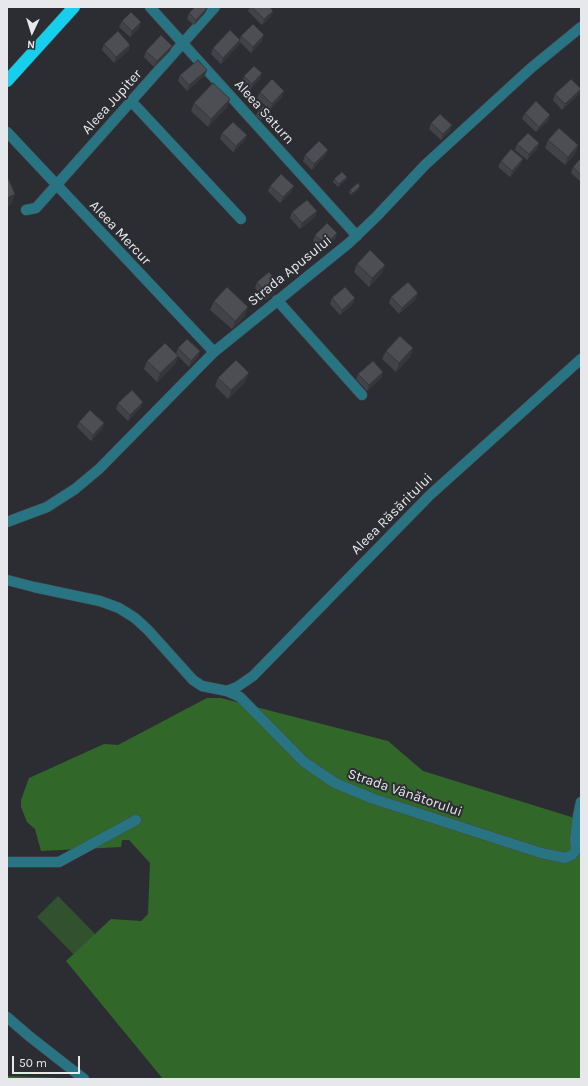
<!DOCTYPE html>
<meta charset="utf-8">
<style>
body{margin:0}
#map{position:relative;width:588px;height:1086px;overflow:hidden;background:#2c2d33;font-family:Karla,sans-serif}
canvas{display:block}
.frame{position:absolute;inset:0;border:8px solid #e6e8eb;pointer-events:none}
.north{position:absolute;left:12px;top:12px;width:40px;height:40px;-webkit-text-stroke:3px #2c2d33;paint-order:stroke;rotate:184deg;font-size:11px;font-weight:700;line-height:16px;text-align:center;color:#e6e8eb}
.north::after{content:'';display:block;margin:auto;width:14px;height:18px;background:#e6e8eb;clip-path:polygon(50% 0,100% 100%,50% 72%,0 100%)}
.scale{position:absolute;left:12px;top:1056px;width:68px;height:18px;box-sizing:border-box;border:2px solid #e6e8eb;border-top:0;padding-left:5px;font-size:12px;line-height:14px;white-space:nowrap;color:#e6e8eb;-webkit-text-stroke:3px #2c2d33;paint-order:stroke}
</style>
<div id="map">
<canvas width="588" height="1086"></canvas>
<div class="frame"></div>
<div class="north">N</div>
<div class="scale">50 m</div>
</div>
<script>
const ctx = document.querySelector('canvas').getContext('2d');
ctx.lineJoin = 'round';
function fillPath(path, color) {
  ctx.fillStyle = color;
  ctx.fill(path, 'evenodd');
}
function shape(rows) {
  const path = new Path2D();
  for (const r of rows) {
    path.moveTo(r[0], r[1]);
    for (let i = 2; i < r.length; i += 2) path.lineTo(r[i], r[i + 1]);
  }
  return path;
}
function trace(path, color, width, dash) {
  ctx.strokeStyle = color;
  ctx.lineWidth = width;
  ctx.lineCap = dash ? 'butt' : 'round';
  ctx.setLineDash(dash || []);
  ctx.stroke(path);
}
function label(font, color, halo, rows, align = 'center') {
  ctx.font = font + ' Karla,sans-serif';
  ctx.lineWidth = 4;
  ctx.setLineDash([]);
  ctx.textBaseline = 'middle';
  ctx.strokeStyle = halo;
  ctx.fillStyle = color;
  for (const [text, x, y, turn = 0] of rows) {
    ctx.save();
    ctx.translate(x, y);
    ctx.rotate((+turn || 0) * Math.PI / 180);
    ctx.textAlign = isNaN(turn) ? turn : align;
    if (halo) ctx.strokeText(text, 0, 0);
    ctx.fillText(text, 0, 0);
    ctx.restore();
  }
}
fillPath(shape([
 [58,896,99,938,78,959,37,917]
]), '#32512e');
fillPath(shape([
 [207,698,221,698,388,741,423,771,581,820,581,1079,163,1079,66,961,111,919,141,921,148,914,150,863,129,840,122,840,121,847,41,851,35,829,27,822,21,807,21,800,29,778,104,744,118,745],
 [7,1076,62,1078,63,1079,7,1079]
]), '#32672a');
const minor = shape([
 [150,7,357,236],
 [131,101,241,219],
 [7,132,214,352],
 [26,210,36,208,215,7],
 [277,300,362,395],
 [7,522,47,507,75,489,99,469,214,352,349,243,377,216,425,165,531,68,581,27],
 [7,580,34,587,100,601,119,608,135,618,148,630,193,680,202,686,227,691,240,697,304,762,335,783,374,799,541,853,565,858,572,855,576,850,575,839,578,816,581,802],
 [227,691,237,687,253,676,430,495,581,359],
 [7,862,59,862,136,820],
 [7,1017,29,1036,84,1079]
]);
const highway = shape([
 [7,81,74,7]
]);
trace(minor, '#4a4b50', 11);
trace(highway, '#4a4b50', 13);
trace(minor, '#287483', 10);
trace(highway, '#15cfed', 12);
fillPath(shape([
 [208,7,205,13,194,25,187,19,189,13],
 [250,7,270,7,273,11,271,16,262,25,248,11],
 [122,21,139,28,130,37,119,27],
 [241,36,262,41,251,53,240,42,238,46,221,64,211,54,213,48,240,40],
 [104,44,130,45,128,51,114,63,102,50],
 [146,51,170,51,154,67,144,57],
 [207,70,205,75,187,91,178,81,180,75],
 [244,76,260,79,250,90,242,82],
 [260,92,282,97,270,110,257,98],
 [555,94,579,94,562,110,553,100],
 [230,99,227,107,208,127,191,111,194,103],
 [257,113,267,114,261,120,256,116],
 [525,113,548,121,536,132,522,119],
 [431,123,450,131,441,140,429,129],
 [222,133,245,140,233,152,220,139],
 [548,140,578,145,575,154,565,165,545,148],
 [539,143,537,149,527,160,515,150,517,144],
 [305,155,326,155,312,170,303,161],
 [581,158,581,182,571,173,573,167],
 [523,159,520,165,510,177,498,167,501,161],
 [347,177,346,180,338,187,333,182,334,179],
 [270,186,291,192,280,203,268,191],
 [359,189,352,195,349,193,350,190],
 [317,211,315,217,300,229,290,218,292,212],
 [337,233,335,239,324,251,313,241,315,235],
 [357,264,382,273,369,287,354,272],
 [257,282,279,284,277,290,266,300,255,288],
 [391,297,416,299,399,314,389,303],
 [332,298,353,304,340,315,330,304],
 [214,301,245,316,232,329,210,310],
 [178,348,200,351,198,357,189,367,178,356,175,364,157,382,144,369,147,361,176,354],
 [413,348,410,357,396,372,382,359,386,351],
 [383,372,381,378,367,391,356,379,358,374],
 [218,378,245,382,228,399,215,386],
 [118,403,141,407,128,421,116,409],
 [79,422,104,423,102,429,91,441,77,427]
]), '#424348');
fillPath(shape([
 [208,7,205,13,194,25,196,20],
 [273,11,271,16,262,25,264,19],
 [141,22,139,28,130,37,132,31],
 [264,35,262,41,251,53,253,47],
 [240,40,238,46,221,64,223,58],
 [130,45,128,51,114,63,116,57],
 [172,46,170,51,154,67,157,61],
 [207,70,205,75,187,91,189,85],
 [262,73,260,79,250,90,252,84],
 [581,89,579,94,562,110,565,104],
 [284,91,282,97,270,110,272,104],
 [230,99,227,107,208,127,211,119],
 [268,111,267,114,261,120,262,118],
 [550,115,548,121,536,132,539,127],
 [452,125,450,131,441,140,443,134],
 [247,135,245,140,233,152,236,146],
 [539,143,537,149,527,160,529,154],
 [578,145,575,154,565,165,568,157],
 [328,150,326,155,312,170,314,164],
 [523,159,520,165,510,177,512,171],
 [347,177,346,180,338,187,339,184],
 [294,186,291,192,280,203,283,197],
 [360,186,359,189,352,195,353,193],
 [15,194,11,205,8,207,7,209,7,198],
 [317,211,315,217,300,229,302,223],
 [337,233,335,239,324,251,326,245],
 [385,265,382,273,369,287,372,278],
 [279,284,277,290,266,300,268,294],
 [418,293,416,299,399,314,402,308],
 [355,298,353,304,340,315,342,310],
 [248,307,245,316,232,329,235,321],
 [413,348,410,357,396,372,399,363],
 [200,351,198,357,189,367,191,361],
 [178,356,175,364,157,382,160,373],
 [383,372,381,378,367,391,369,385],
 [249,373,245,382,228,399,231,390],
 [143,402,141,407,128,421,130,415],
 [104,423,102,429,91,441,93,435]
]), '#36373b');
const building = shape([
 [195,7,208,7,196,20,189,13,195,7],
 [252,7,270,7,273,11,264,19,252,7],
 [131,12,141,22,132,31,122,21,131,12],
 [253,24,264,35,253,47,241,36,253,24],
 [230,30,240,40,223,58,213,48,230,30],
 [118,31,130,45,116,57,104,44,118,31],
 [161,35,172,46,157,61,146,51,161,35],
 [198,60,207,70,189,85,180,75,198,60],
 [254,66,262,73,252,84,244,76,254,66],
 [272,79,284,91,272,104,260,92,272,79],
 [571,79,581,89,565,104,555,94,571,79],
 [213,83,230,99,211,119,194,103,213,83],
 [536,101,550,115,539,127,525,113,536,101],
 [263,106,268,111,262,118,257,113,263,106],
 [440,114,452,125,443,134,431,123,440,114],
 [233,122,247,135,236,146,222,133,233,122],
 [559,128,578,145,568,157,548,140,559,128],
 [528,133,539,143,529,154,517,144,528,133],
 [319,141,328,150,314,164,305,155,319,141],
 [511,149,523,159,512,171,501,161,511,149],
 [581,158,581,175,573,167,581,158],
 [342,172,347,177,339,184,334,179,342,172],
 [281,174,294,186,283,197,270,186,281,174],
 [7,178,8,178,15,194,7,198,7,178],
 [358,183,360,186,353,193,350,190,358,183],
 [7,199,9,203,7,204,7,199],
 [307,200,317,211,302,223,292,212,307,200],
 [327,223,337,233,326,245,315,235,327,223],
 [370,250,385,265,372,278,357,264,370,250],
 [269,272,279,284,268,294,257,282,269,272],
 [408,282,418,293,402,308,391,297,408,282],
 [227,287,248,307,235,321,214,301,227,287],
 [345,287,355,298,342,310,332,298,345,287],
 [400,336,413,348,399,363,386,351,400,336],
 [187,339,200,351,191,361,178,348,187,339],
 [165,343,178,356,160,373,147,361,165,343],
 [236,360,249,373,231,390,218,378,236,360],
 [373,361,383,372,369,385,358,374,373,361],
 [132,390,143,402,130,415,118,403,132,390],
 [90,410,104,423,93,435,79,422,90,410]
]);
fillPath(building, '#4d4e54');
trace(building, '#36373b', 1);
label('14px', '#e6e8eb', '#2c2d33', [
 ["Aleea Jupiter",112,102,-48],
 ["Aleea Saturn",264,112,48],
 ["Aleea Mercur",120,233,47],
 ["Strada Apusului",290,271,-39],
 ["Aleea Răsăritului",392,514,-45],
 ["Strada Vânătorului",405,793,19]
]);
</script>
